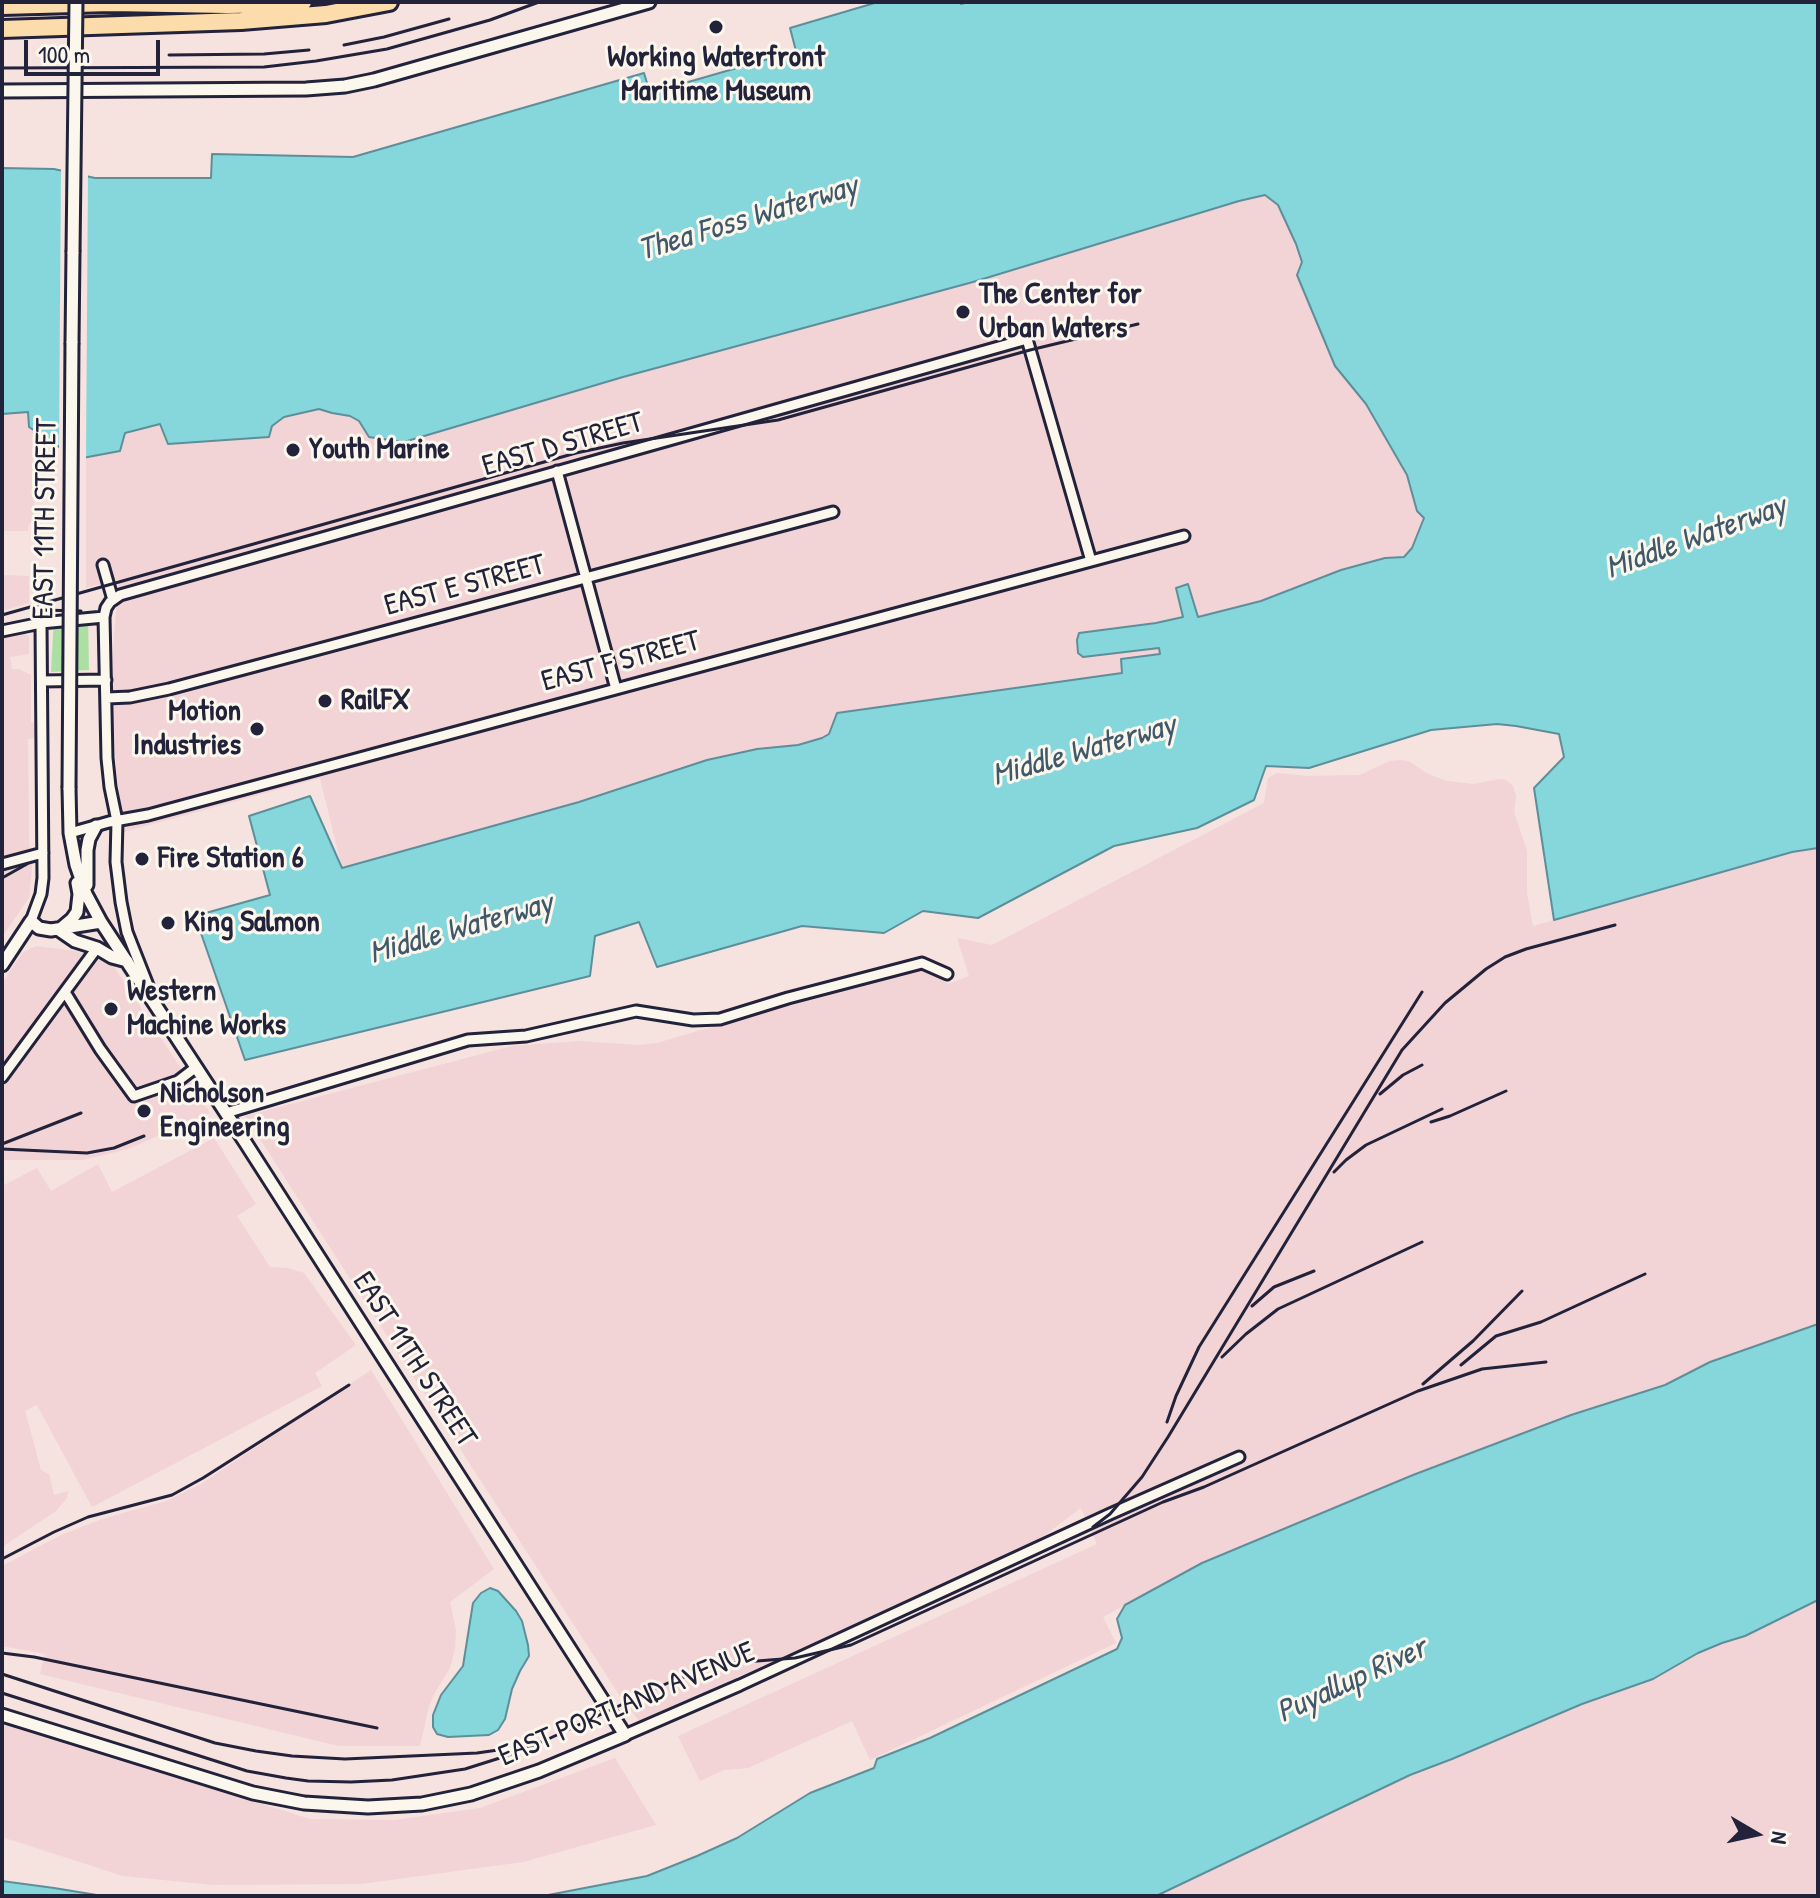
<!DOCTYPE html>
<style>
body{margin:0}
#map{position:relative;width:1820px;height:1898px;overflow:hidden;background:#f6e2df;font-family:"Patrick Hand",sans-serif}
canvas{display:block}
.frame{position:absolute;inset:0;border:4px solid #22223b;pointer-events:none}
.north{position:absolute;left:1716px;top:1794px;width:80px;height:80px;-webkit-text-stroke:6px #fbf7ec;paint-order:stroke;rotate:99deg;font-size:22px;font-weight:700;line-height:32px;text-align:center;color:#22223b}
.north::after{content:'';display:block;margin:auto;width:28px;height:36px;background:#22223b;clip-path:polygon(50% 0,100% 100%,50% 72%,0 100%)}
.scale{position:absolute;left:24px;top:40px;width:136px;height:36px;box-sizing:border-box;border:4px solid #22223b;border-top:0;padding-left:10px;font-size:24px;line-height:28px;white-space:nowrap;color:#22223b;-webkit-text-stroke:6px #fbf7ec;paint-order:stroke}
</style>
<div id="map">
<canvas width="1820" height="1898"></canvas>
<div class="frame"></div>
<div class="north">N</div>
<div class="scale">100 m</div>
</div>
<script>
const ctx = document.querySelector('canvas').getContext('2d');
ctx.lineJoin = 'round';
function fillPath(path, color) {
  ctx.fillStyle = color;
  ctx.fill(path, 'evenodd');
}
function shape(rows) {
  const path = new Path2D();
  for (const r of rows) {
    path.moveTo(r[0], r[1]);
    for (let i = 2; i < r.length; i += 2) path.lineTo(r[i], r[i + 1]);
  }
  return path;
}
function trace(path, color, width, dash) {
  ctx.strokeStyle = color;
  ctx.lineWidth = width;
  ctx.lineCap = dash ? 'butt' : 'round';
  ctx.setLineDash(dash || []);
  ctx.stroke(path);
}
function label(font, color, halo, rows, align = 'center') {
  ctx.font = font + ' "Patrick Hand",sans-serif';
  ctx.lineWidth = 6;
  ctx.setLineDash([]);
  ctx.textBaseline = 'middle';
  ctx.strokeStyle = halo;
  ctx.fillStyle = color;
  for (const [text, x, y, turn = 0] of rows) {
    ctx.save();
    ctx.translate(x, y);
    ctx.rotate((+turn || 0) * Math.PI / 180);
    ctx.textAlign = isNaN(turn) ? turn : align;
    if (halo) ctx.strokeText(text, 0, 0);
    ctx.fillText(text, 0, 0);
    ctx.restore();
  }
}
fillPath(shape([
 [1265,195,1278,204,1366,404,1407,475,1417,511,1424,518,1411,548,1404,558,1385,558,1341,570,1261,601,1197,617,1188,584,1176,588,1184,617,1156,623,1160,654,1122,659,1122,673,837,713,829,734,822,738,798,745,757,749,707,760,579,802,342,868,320,778,124,832,116,770,113,709,113,649,119,579,86,588,86,457,120,451,124,433,161,424,169,444,269,437,272,426,284,417,319,409,332,413,350,416,359,421,369,437,404,442,623,377,973,282,1239,201],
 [28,412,29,427,49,440,33,457,34,523,29,523,28,531,4,531,3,575,29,576,29,603,2,611,2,414],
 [19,632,29,636,29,654,10,657,12,669,19,669,31,675,31,722,36,723,36,738,29,739,28,740,29,841,32,868,29,898,2,937,2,636],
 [1402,760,1410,762,1428,774,1447,781,1473,784,1501,779,1506,780,1513,786,1516,796,1514,812,1527,851,1527,893,1533,926,1792,852,1818,848,1818,1324,1710,1362,1665,1385,1571,1415,1413,1475,1202,1563,1103,1617,1116,1643,870,1760,852,1721,748,1768,724,1770,700,1781,678,1736,1097,1544,1081,1508,1018,1555,961,1589,932,1604,871,1630,808,1651,776,1660,639,1721,618,1693,245,1116,512,1046,579,1041,639,1045,657,1043,919,966,948,984,969,976,957,938,992,945,1264,803,1268,778,1277,773,1307,776,1360,775,1389,761],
 [36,946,75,951,107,960,113,965,210,1113,128,1149,83,1160,2,1160,2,983,23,952],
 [214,1138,256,1204,237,1216,270,1267,288,1268,304,1273,356,1345,315,1373,322,1386,92,1507,37,1405,25,1411,41,1470,49,1474,54,1495,68,1491,67,1498,56,1511,2,1547,2,1186,37,1168,51,1191,98,1164,112,1192],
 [371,1370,494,1569,450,1602,456,1630,455,1649,450,1668,434,1694,429,1706,420,1746,339,1746,40,1674,45,1654,2,1646,2,1566,59,1536,102,1519,166,1501,201,1484],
 [1818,1600,1818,1896,1156,1896,1410,1775,1452,1759,1582,1704,1653,1679,1698,1653,1722,1643,1745,1636],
 [2,1722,310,1819,395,1820,480,1808,615,1758,656,1825,523,1862,361,1884,213,1885,123,1876,2,1837]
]), '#f2d3d6');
fillPath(shape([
 [88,614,89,670,51,672,54,617]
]), '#ace0a2');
const water = shape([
 [878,2,960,2,961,4,968,2,1818,2,1818,848,1792,852,1554,920,1534,788,1564,757,1559,734,1516,726,1497,724,1431,730,1309,768,1266,766,1254,800,1197,828,1114,846,978,918,923,911,884,933,802,926,657,967,639,922,595,936,590,976,245,1060,195,916,270,895,249,816,310,796,342,868,579,802,707,760,757,749,798,745,822,738,829,734,837,713,1122,673,1121,659,1160,654,1159,648,1083,657,1078,653,1077,640,1079,633,1156,623,1183,617,1176,588,1188,584,1198,617,1261,601,1341,570,1385,558,1404,557,1412,548,1424,518,1417,511,1407,475,1366,404,1335,366,1297,275,1302,262,1296,244,1278,205,1265,195,1239,201,973,282,623,377,404,442,369,437,359,421,350,416,332,413,319,409,284,417,272,426,269,437,168,444,160,424,125,433,120,451,77,459,29,427,28,412,2,414,2,168,54,169,95,178,211,178,212,154,353,157,644,73,650,93,796,51,790,28,878,2],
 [1818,1324,1818,1600,1745,1636,1722,1643,1698,1653,1653,1679,1582,1704,1452,1759,1410,1775,1156,1896,543,1896,647,1876,697,1856,737,1838,810,1793,874,1768,877,1759,930,1738,1117,1649,1122,1638,1117,1619,1125,1605,1202,1563,1413,1475,1571,1415,1665,1385,1710,1362,1818,1324],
 [490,1588,498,1591,516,1611,522,1621,528,1645,529,1656,520,1671,512,1689,505,1719,498,1730,489,1735,448,1737,437,1734,433,1727,433,1715,441,1695,463,1666,473,1603,481,1593,490,1588],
 [2,1881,54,1888,103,1896,2,1896,2,1881]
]);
fillPath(water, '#85d7db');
trace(water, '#5d8f9b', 2);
fillPath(shape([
 [61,166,88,173,86,461,76,463,59,451]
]), '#f6e2df');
const minor = shape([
 [557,471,616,689],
 [103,565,113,600],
 [2,631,41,623,104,617],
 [42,681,106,680],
 [107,698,130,697,169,689,833,512],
 [70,833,109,822,148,815,1184,536],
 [2,864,43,853],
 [31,921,41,894,43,878,41,623],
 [65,992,100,1049,134,1096,178,1081,195,1068],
 [151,993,127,932,121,902,116,862,117,821,110,787,107,758,104,617,106,608,110,602,120,595,1027,339,1091,561],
 [2,1077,97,948],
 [226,1113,468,1040,526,1036,636,1011,693,1020,720,1019,788,998,922,963,947,974],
 [625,1735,740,1685,1110,1514,1239,1457]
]);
const tertiary = shape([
 [2,91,306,89,345,86,374,80,649,2],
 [72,343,73,252],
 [87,885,87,850,89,839,96,826],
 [59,930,75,941,97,948,112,957,127,961],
 [59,930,72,919,77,912,79,894,77,883],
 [2,965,31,921,39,928,51,930,101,922],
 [2,1715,253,1793,304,1803,368,1807,422,1804,471,1794,539,1771,625,1735,245,1142,101,922,86,894,76,865,70,833,69,788]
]);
const motorway = shape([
 [2,6,111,3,227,5,282,4,303,2],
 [2,29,241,21,326,14,389,2]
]);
trace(minor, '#22223b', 15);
trace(tertiary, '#22223b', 17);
trace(motorway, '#22223b', 22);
trace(minor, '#fbf7ec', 9);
trace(tertiary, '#fbf7ec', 11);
trace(motorway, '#fddcac', 16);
trace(shape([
 [344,45,384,37,449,19],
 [169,55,264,54,309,50],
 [2,68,264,67,316,61,387,49,490,20,539,2],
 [41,610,81,611],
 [2,615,576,453,623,443,778,420,1030,350,1138,324],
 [2,878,27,864],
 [1380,1094,1403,1075,1422,1065],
 [1431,1122,1450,1116,1506,1091],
 [2,1144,81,1113],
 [2,1149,87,1153,114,1148,144,1136],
 [1334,1172,1346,1160,1366,1145,1442,1109],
 [1252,1306,1274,1287,1314,1271],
 [1222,1357,1246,1334,1278,1309,1422,1242],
 [1461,1365,1496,1336,1541,1322,1645,1274],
 [1423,1384,1473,1341,1522,1291],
 [1167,1422,1176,1396,1199,1347,1422,992],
 [1093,1527,1110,1514,1142,1477,1168,1437,1402,1050,1445,1003,1486,969,1505,957,1526,949,1615,925],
 [2,1559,54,1532,88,1517,172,1495,203,1478,349,1385],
 [2,1653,34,1657,377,1728],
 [2,1674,215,1743,256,1751,292,1756,345,1759,477,1753,498,1750],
 [2,1693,247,1771,286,1778,308,1781,351,1782,392,1780,465,1769,503,1757,544,1741,670,1682,707,1669,732,1663,795,1658,851,1645,1163,1502,1204,1487,1418,1391,1482,1369,1546,1362]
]), '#22223b', 3);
const tertiaryBridge = shape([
 [73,252,76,2],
 [69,788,72,343]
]);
trace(tertiaryBridge, '#22223b', 17, []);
trace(tertiaryBridge, '#fbf7ec', 11);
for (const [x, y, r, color] of [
 [716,27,8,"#22223b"],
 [963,312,8,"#22223b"],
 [293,450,8,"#22223b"],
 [325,701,8,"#22223b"],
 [257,729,8,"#22223b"],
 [142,859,8,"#22223b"],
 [168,923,8,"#22223b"],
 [111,1009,8,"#22223b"],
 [144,1111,8,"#22223b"]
]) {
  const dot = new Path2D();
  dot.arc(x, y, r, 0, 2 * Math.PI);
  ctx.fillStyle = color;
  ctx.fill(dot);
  trace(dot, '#fbf7ec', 3);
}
label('bold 30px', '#22223b', '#fbf7ec', [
 ["Working Waterfront",716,58,"center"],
 ["Maritime Museum",716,92,"center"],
 ["The Center for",979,295],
 ["Urban Waters",979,329],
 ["Youth Marine",309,450],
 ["RailFX",341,701],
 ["Motion",241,712,"right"],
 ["Industries",241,746,"right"],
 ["Fire Station 6",158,859],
 ["King Salmon",184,923],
 ["Western",127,992],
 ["Machine Works",127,1026],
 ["Nicholson",160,1094],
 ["Engineering",160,1128]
], 'left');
label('30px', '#22223b', '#fbf7ec', [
 ["EAST D STREET",563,445,-16],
 ["EAST 11TH STREET",46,519,-89],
 ["EAST E STREET",465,586,-15],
 ["EAST F STREET",621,662,-15],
 ["EAST 11TH STREET",414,1360,57],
 ["EAST PORTLAND AVENUE",627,1705,-23]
]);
label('italic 32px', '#40586b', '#fbf7ec', [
 ["Thea Foss Waterway",748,219,-17],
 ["Middle Waterway",1696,538,-20],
 ["Middle Waterway",1084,751,-16],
 ["Middle Waterway",461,929,-16],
 ["Puyallup River",1352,1681,-25]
]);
</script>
